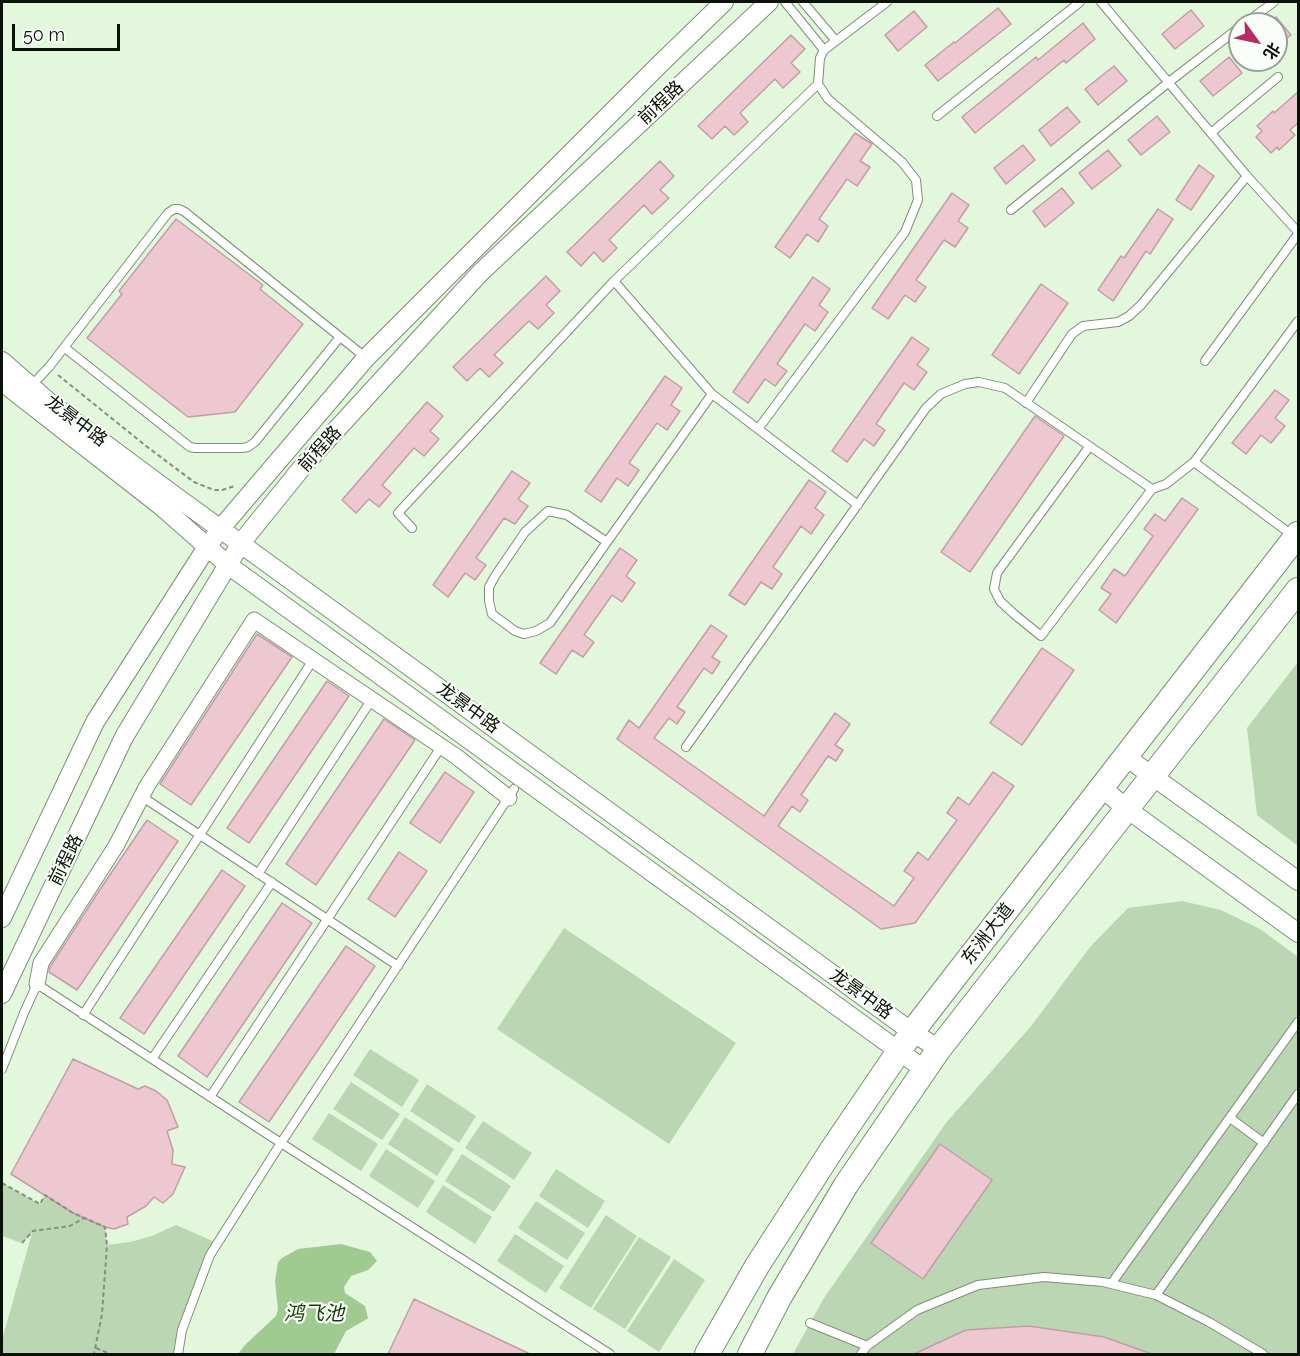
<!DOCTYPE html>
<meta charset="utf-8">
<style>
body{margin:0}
#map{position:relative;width:1300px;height:1356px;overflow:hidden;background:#e2f7db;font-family:Raleway,"Noto Sans SC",sans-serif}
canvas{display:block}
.frame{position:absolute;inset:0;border:3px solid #0b1209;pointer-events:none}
.north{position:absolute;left:1228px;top:12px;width:60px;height:60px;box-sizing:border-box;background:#fafef9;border:2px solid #9aa099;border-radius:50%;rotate:123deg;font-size:16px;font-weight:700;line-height:24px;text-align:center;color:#0b1209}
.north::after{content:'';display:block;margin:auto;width:21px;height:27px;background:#b72b64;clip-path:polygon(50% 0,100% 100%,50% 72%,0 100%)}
.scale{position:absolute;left:12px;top:24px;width:108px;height:27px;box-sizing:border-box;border:3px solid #0b1209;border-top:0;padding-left:8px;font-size:18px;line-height:21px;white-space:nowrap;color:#0b1209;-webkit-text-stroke:4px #fafef9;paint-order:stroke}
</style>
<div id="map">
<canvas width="1300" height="1356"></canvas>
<div class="frame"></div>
<div class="north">北</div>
<div class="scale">50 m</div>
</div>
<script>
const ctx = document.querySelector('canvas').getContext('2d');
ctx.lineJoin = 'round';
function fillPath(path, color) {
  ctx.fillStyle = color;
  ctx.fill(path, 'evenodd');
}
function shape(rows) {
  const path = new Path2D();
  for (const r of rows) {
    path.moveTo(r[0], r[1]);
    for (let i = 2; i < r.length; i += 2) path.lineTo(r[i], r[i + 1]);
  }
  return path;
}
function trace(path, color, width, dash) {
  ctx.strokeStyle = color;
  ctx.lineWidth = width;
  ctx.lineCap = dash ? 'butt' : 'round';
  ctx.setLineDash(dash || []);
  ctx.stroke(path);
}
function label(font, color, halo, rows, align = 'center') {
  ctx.font = font + ' Raleway,"Noto Sans SC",sans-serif';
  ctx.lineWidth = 4.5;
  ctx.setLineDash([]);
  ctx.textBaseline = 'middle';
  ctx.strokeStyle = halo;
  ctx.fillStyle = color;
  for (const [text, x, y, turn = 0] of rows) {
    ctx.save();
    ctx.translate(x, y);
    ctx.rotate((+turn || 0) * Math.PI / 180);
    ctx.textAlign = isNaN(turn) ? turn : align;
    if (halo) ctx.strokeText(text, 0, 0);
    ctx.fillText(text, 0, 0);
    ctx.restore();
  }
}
fillPath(shape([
 [1298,662,1298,846,1257,815,1247,728],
 [1182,901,1221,910,1260,929,1298,957,1298,1354,793,1354,824,1298,946,1123,1032,1025,1090,947,1128,908],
 [564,928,736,1043,669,1144,497,1029],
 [370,1049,419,1080,402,1107,353,1075],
 [351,1082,400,1114,382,1140,333,1109],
 [427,1084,476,1116,459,1143,410,1111],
 [329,1113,378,1144,361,1171,312,1139],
 [405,1117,454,1149,437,1176,388,1144],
 [483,1121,532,1153,514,1180,465,1148],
 [386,1149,435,1181,418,1208,369,1176],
 [462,1154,511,1186,494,1212,445,1181],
 [556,1169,605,1201,588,1228,539,1196],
 [2,1183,40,1204,45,1195,73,1213,105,1227,107,1245,130,1242,152,1236,176,1225,217,1243,210,1255,178,1354,2,1354,2,1340,32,1233,22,1243,2,1236],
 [443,1185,492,1217,475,1244,426,1212],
 [536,1201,585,1233,567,1260,518,1228],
 [606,1215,637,1236,591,1308,559,1288],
 [515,1234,564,1266,546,1293,497,1261],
 [639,1237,671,1257,625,1329,593,1309],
 [674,1259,705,1280,659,1352,627,1331]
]), '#bbd6b2');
fillPath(shape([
 [341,1244,370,1252,377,1261,368,1270,351,1276,344,1287,345,1293,365,1306,368,1318,367,1319,346,1331,334,1354,238,1354,245,1345,276,1316,278,1310,275,1281,278,1262,282,1258,298,1249]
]), '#9fca90');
const building = shape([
 [998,8,1011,24,938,81,925,65,954,42,955,43,998,8],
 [1191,10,1204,26,1175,49,1162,34,1191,10],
 [914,11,927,27,898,51,885,35,914,11],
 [1276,17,1291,35,1276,47,1276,17],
 [1083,23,1095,39,1066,63,1064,60,975,133,962,117,1036,57,1038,60,1083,23],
 [791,35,805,49,791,63,800,72,783,88,775,79,740,113,748,122,734,135,725,126,712,139,698,126,791,35],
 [1229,57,1242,73,1213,96,1200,81,1229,57],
 [1114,66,1127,81,1098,105,1085,89,1114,66],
 [1299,91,1299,122,1290,130,1295,135,1279,150,1277,147,1271,153,1256,137,1262,131,1257,126,1273,111,1274,113,1299,91],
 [1067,107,1080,122,1051,146,1039,130,1067,107],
 [1157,116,1170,132,1141,155,1128,140,1157,116],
 [855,133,872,144,860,161,870,167,857,186,847,179,819,219,828,226,818,242,807,234,790,258,775,247,855,133],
 [1023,145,1035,160,1006,184,994,168,1023,145],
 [1108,150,1121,166,1092,189,1079,173,1108,150],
 [660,161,674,176,660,190,669,198,652,214,644,205,609,240,617,248,603,262,594,252,581,266,567,252,660,161],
 [1199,165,1214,176,1191,210,1176,200,1199,165],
 [1062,188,1074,203,1045,227,1033,211,1062,188],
 [952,193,969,205,958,221,968,228,955,247,944,240,916,280,926,287,915,302,905,295,888,319,872,308,952,193],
 [1158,209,1173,219,1150,254,1146,251,1113,301,1098,290,1121,256,1124,258,1158,209],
 [176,219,263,285,260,289,303,324,235,412,188,417,87,338,122,294,119,291,176,219],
 [546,276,560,291,546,305,554,313,538,329,529,321,494,355,503,363,489,377,480,368,467,381,453,367,546,276],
 [813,277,830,289,819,305,828,312,815,331,805,324,777,364,787,371,775,386,765,379,748,403,733,392,813,277],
 [1041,284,1068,303,1019,374,992,355,1041,284],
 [912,337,929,349,917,365,927,372,914,390,904,383,876,424,885,430,874,446,864,439,847,462,832,451,912,337],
 [665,376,682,388,671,405,680,411,667,430,657,423,629,463,639,470,628,486,617,478,601,502,585,491,665,376],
 [1275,390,1289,400,1275,418,1285,426,1271,443,1261,435,1246,454,1232,443,1275,390],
 [427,402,443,416,430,431,439,439,424,456,414,448,382,485,391,493,379,507,369,499,356,513,342,500,427,402],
 [1035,416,1064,436,970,572,941,552,1035,416],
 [512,471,530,483,518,499,528,506,515,524,504,518,476,558,486,565,475,580,465,573,448,597,433,585,512,471],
 [809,480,826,492,815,508,824,515,811,534,801,526,773,567,782,574,772,589,761,582,745,605,729,595,809,480],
 [1182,498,1198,509,1116,623,1099,610,1111,594,1101,588,1114,569,1125,576,1153,536,1144,529,1155,514,1165,521,1182,498],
 [620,548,637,560,626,576,635,583,622,602,612,595,584,635,594,642,583,657,572,650,556,674,540,663,620,548],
 [711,625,727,636,712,657,720,662,712,674,704,668,677,707,685,712,677,724,669,718,654,738,764,816,835,713,850,724,835,745,843,750,836,761,828,756,801,795,808,800,800,812,792,806,778,826,894,906,914,878,904,871,918,852,928,860,957,820,947,813,958,797,969,805,993,772,1014,786,915,923,881,929,617,739,629,720,639,728,711,625],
 [257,634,292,657,191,805,160,784,257,634],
 [1042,648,1074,670,1022,745,990,723,1042,648],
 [327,681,349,696,249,843,227,828,327,681],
 [384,719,415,740,316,885,286,864,384,719],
 [445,772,474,792,440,843,410,823,445,772],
 [147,820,178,841,77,990,49,972,50,967,99,891,147,820],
 [399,852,427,871,395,917,368,899,399,852],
 [222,870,245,886,144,1034,120,1018,222,870],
 [282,903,312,923,207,1077,178,1056,282,903],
 [346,946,375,966,269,1122,239,1102,346,946],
 [73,1059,138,1089,145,1086,156,1091,167,1100,178,1127,167,1131,173,1150,172,1164,185,1167,173,1194,163,1203,154,1197,146,1206,127,1217,128,1224,114,1229,105,1227,73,1213,11,1174,73,1059],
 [940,1144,992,1180,923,1279,871,1243,940,1144],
 [414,1299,530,1354,388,1354,414,1299],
 [1029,1326,1104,1337,1149,1353,1149,1354,914,1354,966,1330,1029,1326]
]);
fillPath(building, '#edc8d1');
trace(building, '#c29ea7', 1.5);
const service = shape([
 [785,2,824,50],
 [803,2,836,41],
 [1101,2,1247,176,1298,232],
 [1244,24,1274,2],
 [937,116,1080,2],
 [1212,132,1278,77],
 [1011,210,1169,82,1240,27],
 [614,281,712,394,858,505],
 [65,348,190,447,195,448,242,448,248,447,255,442,340,337],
 [1205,361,1298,234],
 [31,386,49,367,168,213,174,209,179,209,185,212,365,357],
 [1026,403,1072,334,1083,326,1118,322,1129,316,1141,305,1247,176],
 [758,429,905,232,918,200,916,180,902,162,828,99,818,84,820,58,824,50,887,2],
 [1089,447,997,573,994,589,1000,601,1014,614,1041,636,1152,489],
 [1194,462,1292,535],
 [412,528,398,513,614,281,818,84],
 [607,542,567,515,548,511,525,532,495,576,489,587,489,601,492,614,515,631,524,634,536,631,550,623,607,542,712,394],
 [686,747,926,408,941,394,965,384,979,382,1005,388,1152,489,1166,484,1194,462,1298,321],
 [141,796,398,966],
 [258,874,372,699],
 [83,1015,313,660],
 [152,1059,272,882],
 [2,1069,24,1013,37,984,281,1143,610,1354],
 [210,1097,441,747],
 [1230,1118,1264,1143],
 [1111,1284,1298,1022],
 [1156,1295,1298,1094],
 [810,1323,867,1346],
 [178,1354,182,1330,210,1255,281,1143,514,789],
 [861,1354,867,1346,917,1310,978,1285,1044,1277,1103,1282,1156,1295,1209,1322,1263,1354]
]);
const minor = shape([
 [37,984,41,963,116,846,147,786,254,620,457,757,509,798]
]);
const tertiary = shape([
 [2,361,50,403,171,493,912,1032,939,1049],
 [2,382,161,506,228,565,925,1070],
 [1126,757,1298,881],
 [1102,788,1127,809,1298,933],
 [2,918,95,722,207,547,221,528,366,358,660,64,724,2],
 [2,994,124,737,241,543,304,465,480,273,769,2]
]);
const primary = shape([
 [707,1354,757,1266,833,1148,912,1032,1298,534],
 [750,1354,779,1298,846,1185,939,1049,1298,590]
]);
trace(service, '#7c8f76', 10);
trace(minor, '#7c8f76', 17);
trace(tertiary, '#7c8f76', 20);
trace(primary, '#7c8f76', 26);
trace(shape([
 [58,375,146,446,194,482,214,490,222,490,235,486],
 [2,1183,40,1204,45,1195,73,1213,105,1227,107,1245,102,1314,94,1354],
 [22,1243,33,1231,70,1226,84,1218],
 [96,1348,110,1354,116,1354]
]), '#83927e', 2, [4.5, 3]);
trace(service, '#fff', 8);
trace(minor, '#fff', 15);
trace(tertiary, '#fff', 18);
trace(primary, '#fff', 24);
label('18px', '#0b1209', '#fafef9', [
 ["前程路",661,103,-43],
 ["龙景中路",76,421,37],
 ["前程路",320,449,-48],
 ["龙景中路",468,708,36],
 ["前程路",66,860,-64],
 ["东洲大道",988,934,-52],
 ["龙景中路",861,994,36]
]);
label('italic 20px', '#133c00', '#fafef9', [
 ["鸿飞池",314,1314]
]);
</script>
